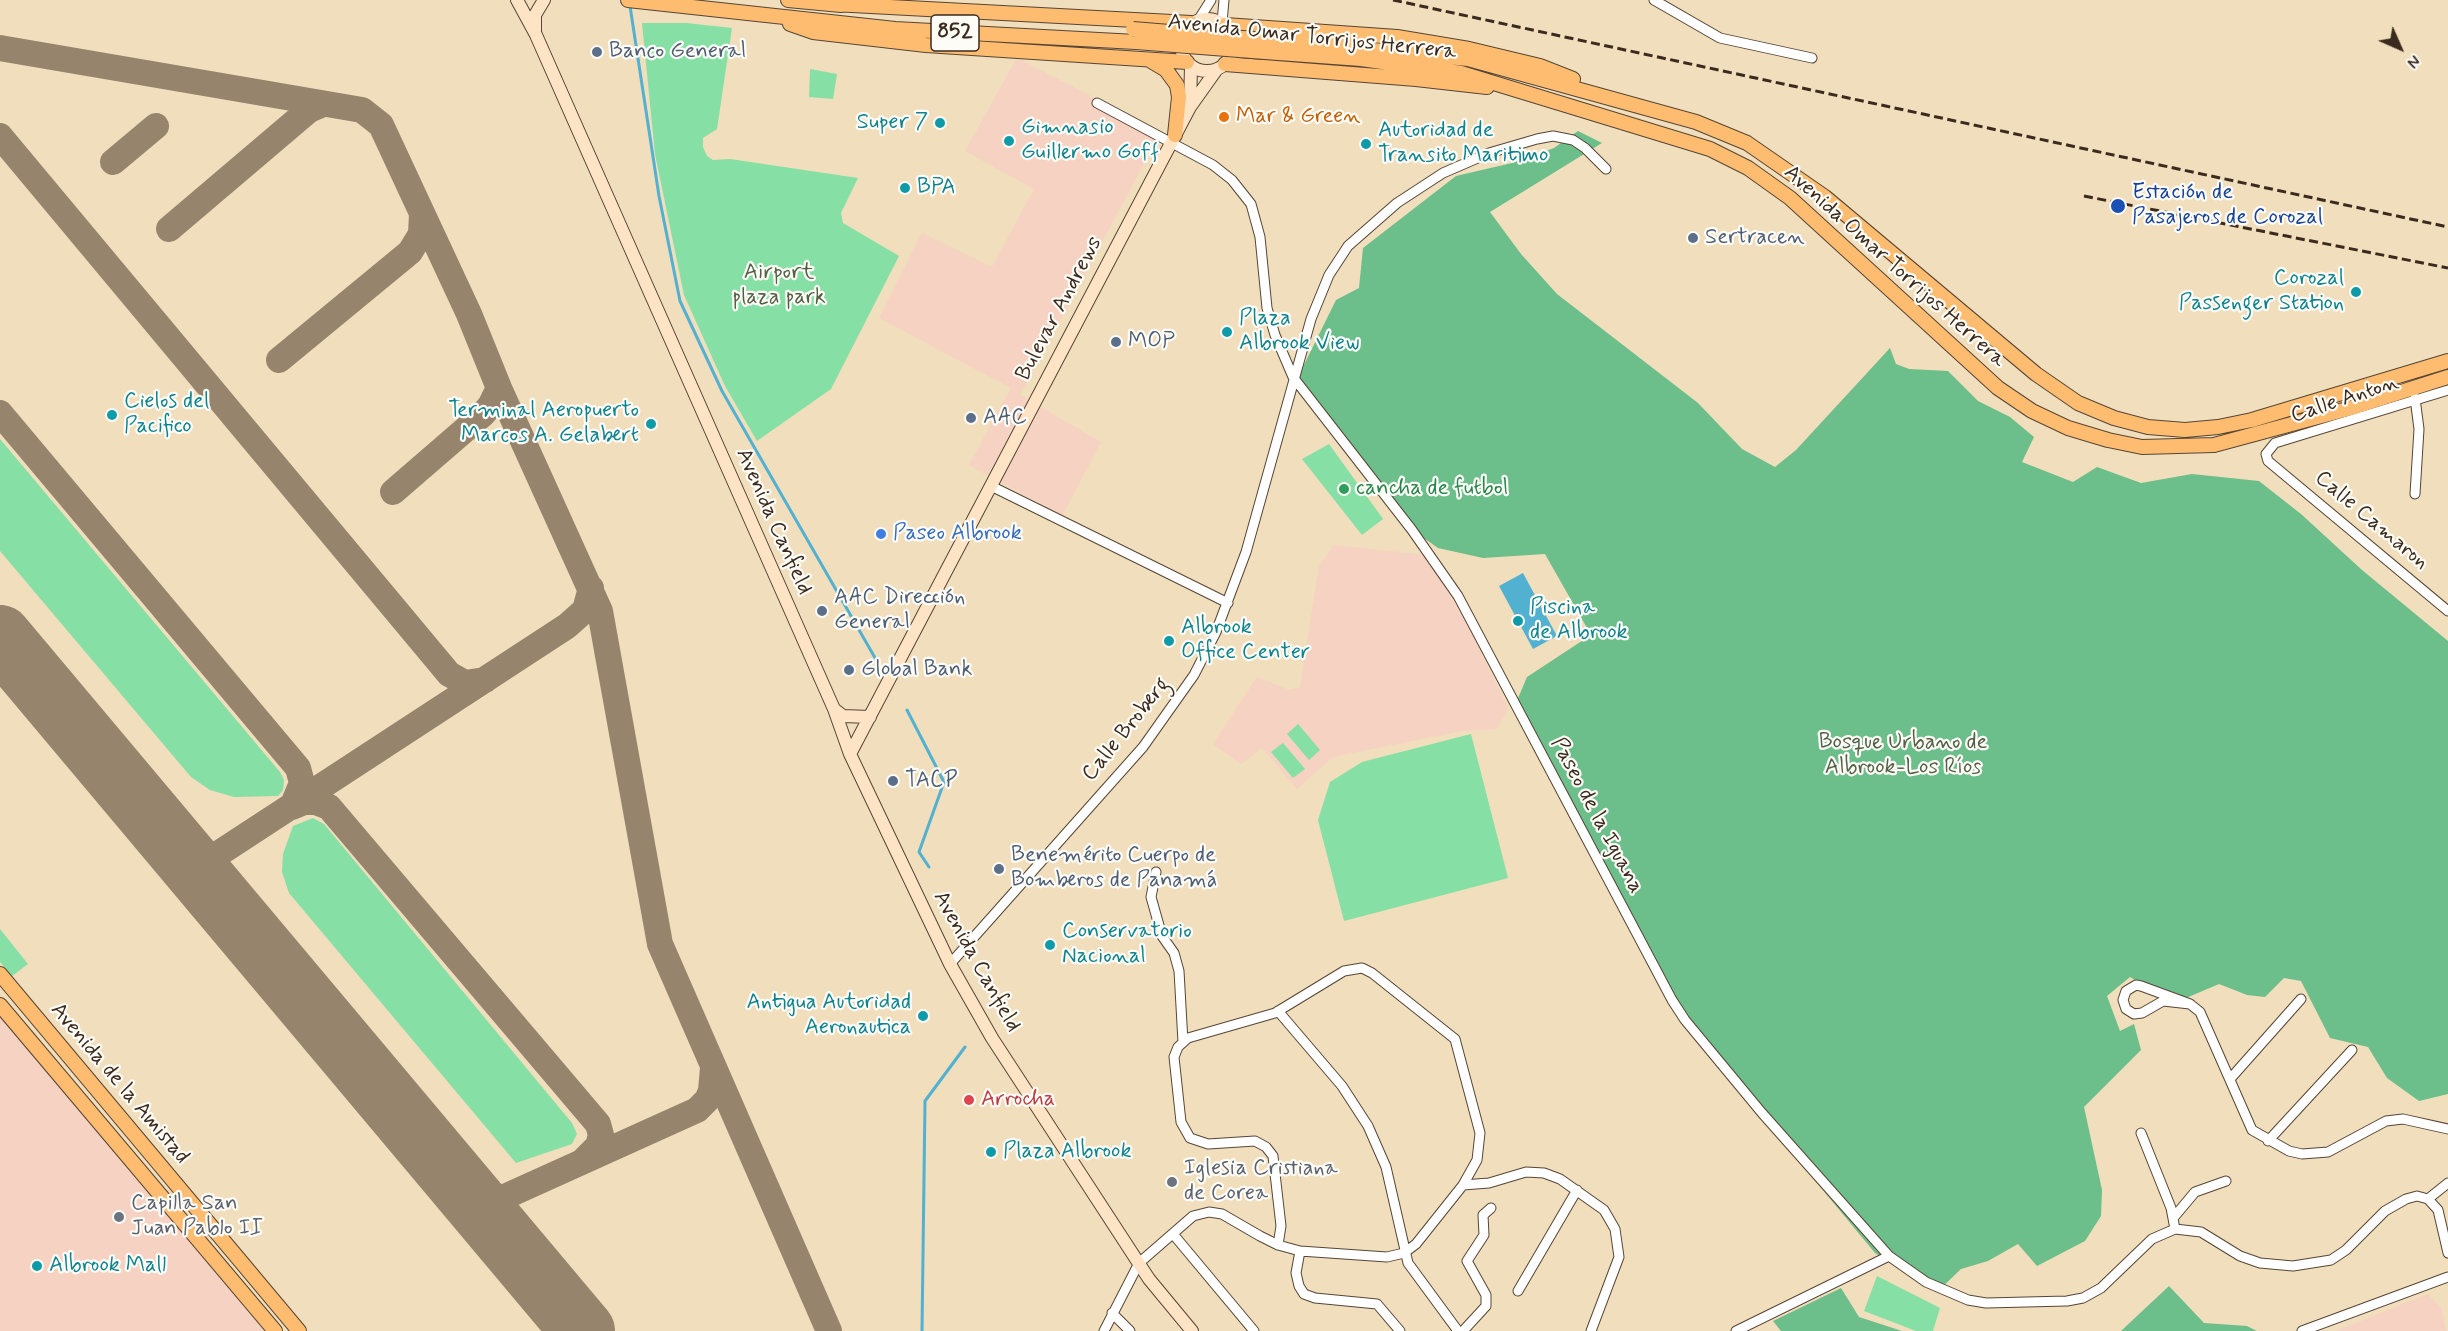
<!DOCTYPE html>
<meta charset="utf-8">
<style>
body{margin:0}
#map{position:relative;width:2448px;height:1331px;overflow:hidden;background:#f0debc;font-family:Mynerve,sans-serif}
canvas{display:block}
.north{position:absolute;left:2370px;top:18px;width:60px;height:60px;-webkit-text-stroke:4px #fdfcf7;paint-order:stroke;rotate:135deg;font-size:16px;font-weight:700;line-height:24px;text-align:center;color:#3b2a1e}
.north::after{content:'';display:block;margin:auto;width:21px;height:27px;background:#3b2a1e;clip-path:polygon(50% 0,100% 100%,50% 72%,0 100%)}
</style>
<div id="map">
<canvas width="2448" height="1331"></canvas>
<div class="north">N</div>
</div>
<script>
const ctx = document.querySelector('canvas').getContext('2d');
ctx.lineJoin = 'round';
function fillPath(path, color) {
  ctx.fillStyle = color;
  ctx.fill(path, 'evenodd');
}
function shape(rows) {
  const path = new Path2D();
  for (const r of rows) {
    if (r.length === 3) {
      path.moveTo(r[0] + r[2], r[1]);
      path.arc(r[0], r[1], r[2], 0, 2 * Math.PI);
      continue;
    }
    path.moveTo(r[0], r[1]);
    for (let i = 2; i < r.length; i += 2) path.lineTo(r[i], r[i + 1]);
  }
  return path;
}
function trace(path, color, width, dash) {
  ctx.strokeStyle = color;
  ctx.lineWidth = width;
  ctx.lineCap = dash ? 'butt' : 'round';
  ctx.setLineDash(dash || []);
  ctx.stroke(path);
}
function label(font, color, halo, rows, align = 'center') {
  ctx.font = font + ' Mynerve,sans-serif';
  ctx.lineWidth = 4.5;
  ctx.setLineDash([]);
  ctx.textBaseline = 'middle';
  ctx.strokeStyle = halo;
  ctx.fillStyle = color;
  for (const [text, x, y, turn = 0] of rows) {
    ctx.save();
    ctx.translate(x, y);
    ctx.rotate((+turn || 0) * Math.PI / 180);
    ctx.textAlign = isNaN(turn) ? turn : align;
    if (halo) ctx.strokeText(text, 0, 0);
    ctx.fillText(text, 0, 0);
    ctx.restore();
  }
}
fillPath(shape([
 [1017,58,1161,132,1020,395,1101,442,1062,516,969,465,1011,388,879,318,922,233,992,267,1034,189,965,151],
 [1334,545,1426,555,1470,629,1508,708,1497,729,1462,731,1333,757,1297,789,1262,748,1241,764,1213,744,1257,677,1289,690,1300,687,1319,566],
 [0,1005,275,1331,0,1331],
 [2428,1294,2441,1307,2446,1331,2336,1331]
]), '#f5d2c2');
fillPath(shape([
 [642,23,686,23,732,28,717,129,703,138,703,147,707,156,713,160,730,159,858,178,841,213,843,223,899,256,831,389,757,441,725,386,684,295,655,154],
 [810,69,837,74,833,99,809,97],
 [0,439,280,772,284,780,283,790,278,796,234,797,210,790,191,777,0,551],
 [1329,444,1383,519,1362,535,1302,459],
 [1298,724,1320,750,1309,760,1287,734],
 [1471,734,1508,878,1344,921,1318,820,1330,782,1362,762],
 [1283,743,1305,769,1293,778,1271,752],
 [313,818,324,824,572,1123,577,1134,572,1144,516,1163,289,893,282,872,283,854,293,826],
 [0,929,28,964,12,976,0,962],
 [1877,1276,1940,1308,1933,1331,1916,1331,1864,1311]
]), '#86dfa4');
fillPath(shape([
 [1578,131,1602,143,1490,212,1521,254,1557,294,1698,403,1742,449,1775,467,1796,450,1890,348,1896,364,1909,369,1948,371,1978,401,2010,417,2034,437,2022,462,2073,482,2097,467,2141,483,2192,474,2259,481,2301,514,2362,570,2448,641,2448,1094,2419,1101,2387,1078,2368,1047,2330,1038,2301,981,2284,978,2265,997,2247,995,2219,984,2179,1001,2151,990,2130,977,2107,996,2120,1031,2134,1024,2141,1050,2084,1107,2102,1190,2101,1216,2085,1241,2037,1266,2018,1244,1988,1261,1961,1269,1937,1292,1875,1253,1769,1125,1675,1003,1516,703,1527,677,1591,635,1545,554,1483,558,1438,548,1411,529,1363,475,1296,381,1336,300,1359,288,1363,248,1456,176,1512,163,1554,148],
 [2169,1286,2204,1323,2247,1326,2257,1331,2121,1331],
 [1841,1288,1859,1317,1902,1331,1781,1331,1773,1321]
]), '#6cbe8a');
fillPath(shape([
 [1523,573,1557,636,1533,649,1499,586]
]), '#52b1d1');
trace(shape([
 [630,6,659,196,680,301,722,391,878,663],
 [907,710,944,782,919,852,929,867],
 [922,1331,925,1101,965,1047]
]), '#52b1d1', 3);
trace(shape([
 [0,48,362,110,381,125,469,314,499,388,600,611,660,944,829,1331],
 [0,136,449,674,465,683,485,680],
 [113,162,156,126],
 [169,229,309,110,323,104],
 [279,360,410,252,421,234,422,214],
 [0,413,298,768,302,783,292,807],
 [393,492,482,415,490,406,499,388],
 [292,807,304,802,316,802,329,807,598,1124,601,1135,598,1146,584,1160],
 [195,869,567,626,585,610,591,588],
 [480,1208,697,1110,707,1100,711,1091,713,1068]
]), '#96846d', 26);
trace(shape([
 [0,637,583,1331]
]), '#96846d', 64);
const street = shape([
 [1654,0,1720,38,1812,58],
 [1199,19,1211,0],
 [1222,22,1224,0],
 [1097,103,1213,165,1232,180,1251,204,1260,237,1267,308,1275,335,1293,377,1412,530,1458,596,1672,1000,1685,1020,1762,1113,1889,1256,1926,1282,1968,1300,1986,1303,2067,1301,2083,1298,2101,1288,2152,1239,2175,1229,2201,1232,2240,1256,2260,1263,2293,1266,2331,1260,2346,1250,2385,1211,2406,1199,2417,1196,2428,1199,2448,1183],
 [2448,390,2275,443,2266,454,2268,461,2448,611],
 [991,486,1228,603],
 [2415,494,2419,429,2415,398],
 [1156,872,1151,897,1162,936,1174,953,1179,971,1183,1042],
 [950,964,1143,747,1194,675,1216,632,1246,552,1311,319,1329,275,1348,246,1397,203,1443,173,1489,153,1537,139,1553,136,1573,140,1585,148,1606,169],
 [2136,985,2141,986,2190,1004,2163,1001,2142,1013,2134,1014,2126,1009,2123,1000,2126,991,2136,985],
 [2190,1004,2200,1012,2252,1130,2289,1151,2302,1154,2328,1152,2386,1121,2403,1119,2448,1129],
 [1278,1011,1342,1086,1368,1126,1386,1167,1408,1263,1458,1331],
 [2230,1079,2301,999],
 [2141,1133,2171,1208,2175,1229],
 [2268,1141,2352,1050],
 [1463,1185,1489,1183,1526,1172,1544,1173,1560,1179,1604,1210,1615,1229,1619,1257,1591,1331],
 [2428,1199,2438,1210,2448,1253],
 [2174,1217,2195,1192,2226,1181],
 [1173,1234,1254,1331],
 [1300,1251,1296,1273,1299,1286,1304,1294,1315,1298,1377,1304,1400,1331],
 [1518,1291,1577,1190],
 [1112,1313,1130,1331],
 [1104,1331,1139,1263,1193,1216,1209,1212,1222,1214,1260,1236,1278,1245,1300,1251,1387,1257,1404,1253,1416,1244,1463,1185,1477,1160,1480,1133,1455,1039,1372,973,1362,968,1344,971,1275,1013,1188,1038,1178,1047,1174,1057,1181,1122,1190,1138,1208,1144,1255,1141,1266,1147,1273,1156,1281,1226,1278,1245],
 [1463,1331,1486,1306,1486,1295,1467,1261,1484,1235,1483,1215,1491,1208],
 [1736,1331,1889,1256],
 [2302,1331,2448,1277]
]);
const secondary = shape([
 [517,0,536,35,834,709,850,754,950,964,992,1038,1149,1279,1192,1331],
 [1207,45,26],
 [535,31,535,15,544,0],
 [1190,107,1191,66],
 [834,709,843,716,870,717],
 [850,754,1190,107,1217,69]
]);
const primary = shape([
 [628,0,895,29,1136,42],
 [788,0,841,5],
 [833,4,1191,23],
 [790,24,813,32,926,45,1187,62],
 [1225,25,1397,37,1469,49,1540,66,1573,79],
 [1267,40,1468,59,1696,122,1747,143,1825,197,2036,374,2078,403,2114,418,2148,427,2185,430,2218,427,2252,420,2448,361],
 [1265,52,1361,59,1461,73,1710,149,1748,168,1790,198,1998,388,2032,411,2068,428,2108,440,2142,447,2214,445,2351,408,2448,377],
 [1151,61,1166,70,1177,85,1179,97,1175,135],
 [1225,64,1416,79,1487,87],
 [0,974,299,1331],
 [0,1005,275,1331]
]);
trace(street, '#564536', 11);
trace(secondary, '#564536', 14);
trace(primary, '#564536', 16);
trace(street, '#fff', 9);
trace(secondary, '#fee4c5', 12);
trace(primary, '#fdbc6f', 14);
trace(shape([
 [1393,0,2448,227],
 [2084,196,2448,268]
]), '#3b2a1e', 3, [9, 4.5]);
const primaryBridge = shape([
 [1133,29,1267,40],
 [1136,42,1265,52]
]);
trace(primaryBridge, '#564536', 16, []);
trace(primaryBridge, '#fdbc6f', 14);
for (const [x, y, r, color] of [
 [597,52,6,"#5c6f8a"],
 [1224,117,6,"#e8710a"],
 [940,123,6,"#0f9aa8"],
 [1009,141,6,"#0f9aa8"],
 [1366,144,6,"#0f9aa8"],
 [905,188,6,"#0f9aa8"],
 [2118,206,8,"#1a4fb4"],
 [1693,238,6,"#5c6f8a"],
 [2356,292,6,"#0f9aa8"],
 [1227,332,6,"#0f9aa8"],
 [1116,342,6,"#5c6f8a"],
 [112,415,6,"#0f9aa8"],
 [971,418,6,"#5c6f8a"],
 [651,424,6,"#0f9aa8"],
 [1344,489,6,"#2e9e5b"],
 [881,534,6,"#3f7fe0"],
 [822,611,6,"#5c6f8a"],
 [1518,621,6,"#0f9aa8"],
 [1169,641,6,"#0f9aa8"],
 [849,670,6,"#5c6f8a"],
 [893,781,6,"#5c6f8a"],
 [999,869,6,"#5c6f8a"],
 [1050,945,6,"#0f9aa8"],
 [923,1016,6,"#0f9aa8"],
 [969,1100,6,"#e0444e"],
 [991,1152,6,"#0f9aa8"],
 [1172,1182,6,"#6b7280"],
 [119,1217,6,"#6b7280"],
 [37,1266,6,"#0f9aa8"]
]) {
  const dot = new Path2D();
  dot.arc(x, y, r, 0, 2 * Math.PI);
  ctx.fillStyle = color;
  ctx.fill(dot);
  trace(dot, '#fdfcf7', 2);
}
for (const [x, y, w] of [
 [955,33,48]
]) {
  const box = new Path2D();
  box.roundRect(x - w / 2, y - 18, w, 36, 4.5);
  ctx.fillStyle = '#fdfcf7';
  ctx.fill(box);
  trace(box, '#3b2a1e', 1.5);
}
label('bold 21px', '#3b2a1e', null, [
 ["852",955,33]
]);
label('22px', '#3b2a1e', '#fdfcf7', [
 ["Avenida Omar Torrijos Herrera",1312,38,6],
 ["Avenida Omar Torrijos Herrera",1894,267,42],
 ["Bulevar Andrews",1060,309,-62],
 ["Calle Anton",2345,400,-18],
 ["Calle Camaron",2371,521,40],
 ["Avenida Canfield",773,522,66],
 ["Calle Broberg",1127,730,-51],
 ["Paseo de la Iguana",1596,816,62],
 ["Avenida Canfield",976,962,61],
 ["Avenida de la Amistad",119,1084,50]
]);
label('22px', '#4e5e75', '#fdfcf7', [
 ["Banco General",609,52],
 ["Sertracen",1705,238],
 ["MOP",1128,342],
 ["AAC",983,418],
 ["AAC Dirección",834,598],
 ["General",834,623],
 ["Global Bank",861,670],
 ["TACP",905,781],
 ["Benemérito Cuerpo de",1011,856],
 ["Bomberos de Panamá",1011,881]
], 'left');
label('22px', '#c56008', '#fdfcf7', [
 ["Mar & Green",1236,117]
], 'left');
label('22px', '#0d838f', '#fdfcf7', [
 ["Super 7",928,123,"right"],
 ["Gimnasio",1021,128],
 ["Guillermo Goff",1021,153],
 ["Autoridad de",1378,131],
 ["Transito Maritimo",1378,156],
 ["BPA",917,188],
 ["Corozal",2344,279,"right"],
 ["Passenger Station",2344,304,"right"],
 ["Plaza",1239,319],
 ["Albrook View",1239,344],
 ["Cielos del",124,402],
 ["Pacifico",124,427],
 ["Terminal Aeropuerto",639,411,"right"],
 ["Marcos A. Gelabert",639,436,"right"],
 ["Piscina",1530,608],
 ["de Albrook",1530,633],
 ["Albrook",1181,628],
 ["Office Center",1181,653],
 ["Conservatorio",1062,932],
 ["Nacional",1062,957],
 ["Antigua Autoridad",911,1003,"right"],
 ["Aeronautica",911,1028,"right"],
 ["Plaza Albrook",1003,1152],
 ["Albrook Mall",49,1266]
], 'left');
label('22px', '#164399', '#fdfcf7', [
 ["Estación de",2132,193],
 ["Pasajeros de Corozal",2132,218]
], 'left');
label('22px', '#526046', '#fdfcf7', [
 ["Airport",779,273],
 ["plaza park",779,298],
 ["Bosque Urbano de",1903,743],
 ["Albrook-Los Ríos",1903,768]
]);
label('22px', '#27864d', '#fdfcf7', [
 ["cancha de futbol",1356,489]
], 'left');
label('22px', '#366cbe', '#fdfcf7', [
 ["Paseo Albrook",893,534]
], 'left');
label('22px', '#be3a42', '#fdfcf7', [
 ["Arrocha",981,1100]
], 'left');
label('22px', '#5b616d', '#fdfcf7', [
 ["Iglesia Cristiana",1184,1169],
 ["de Corea",1184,1194],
 ["Capilla San",131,1204],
 ["Juan Pablo II",131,1229]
], 'left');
</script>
